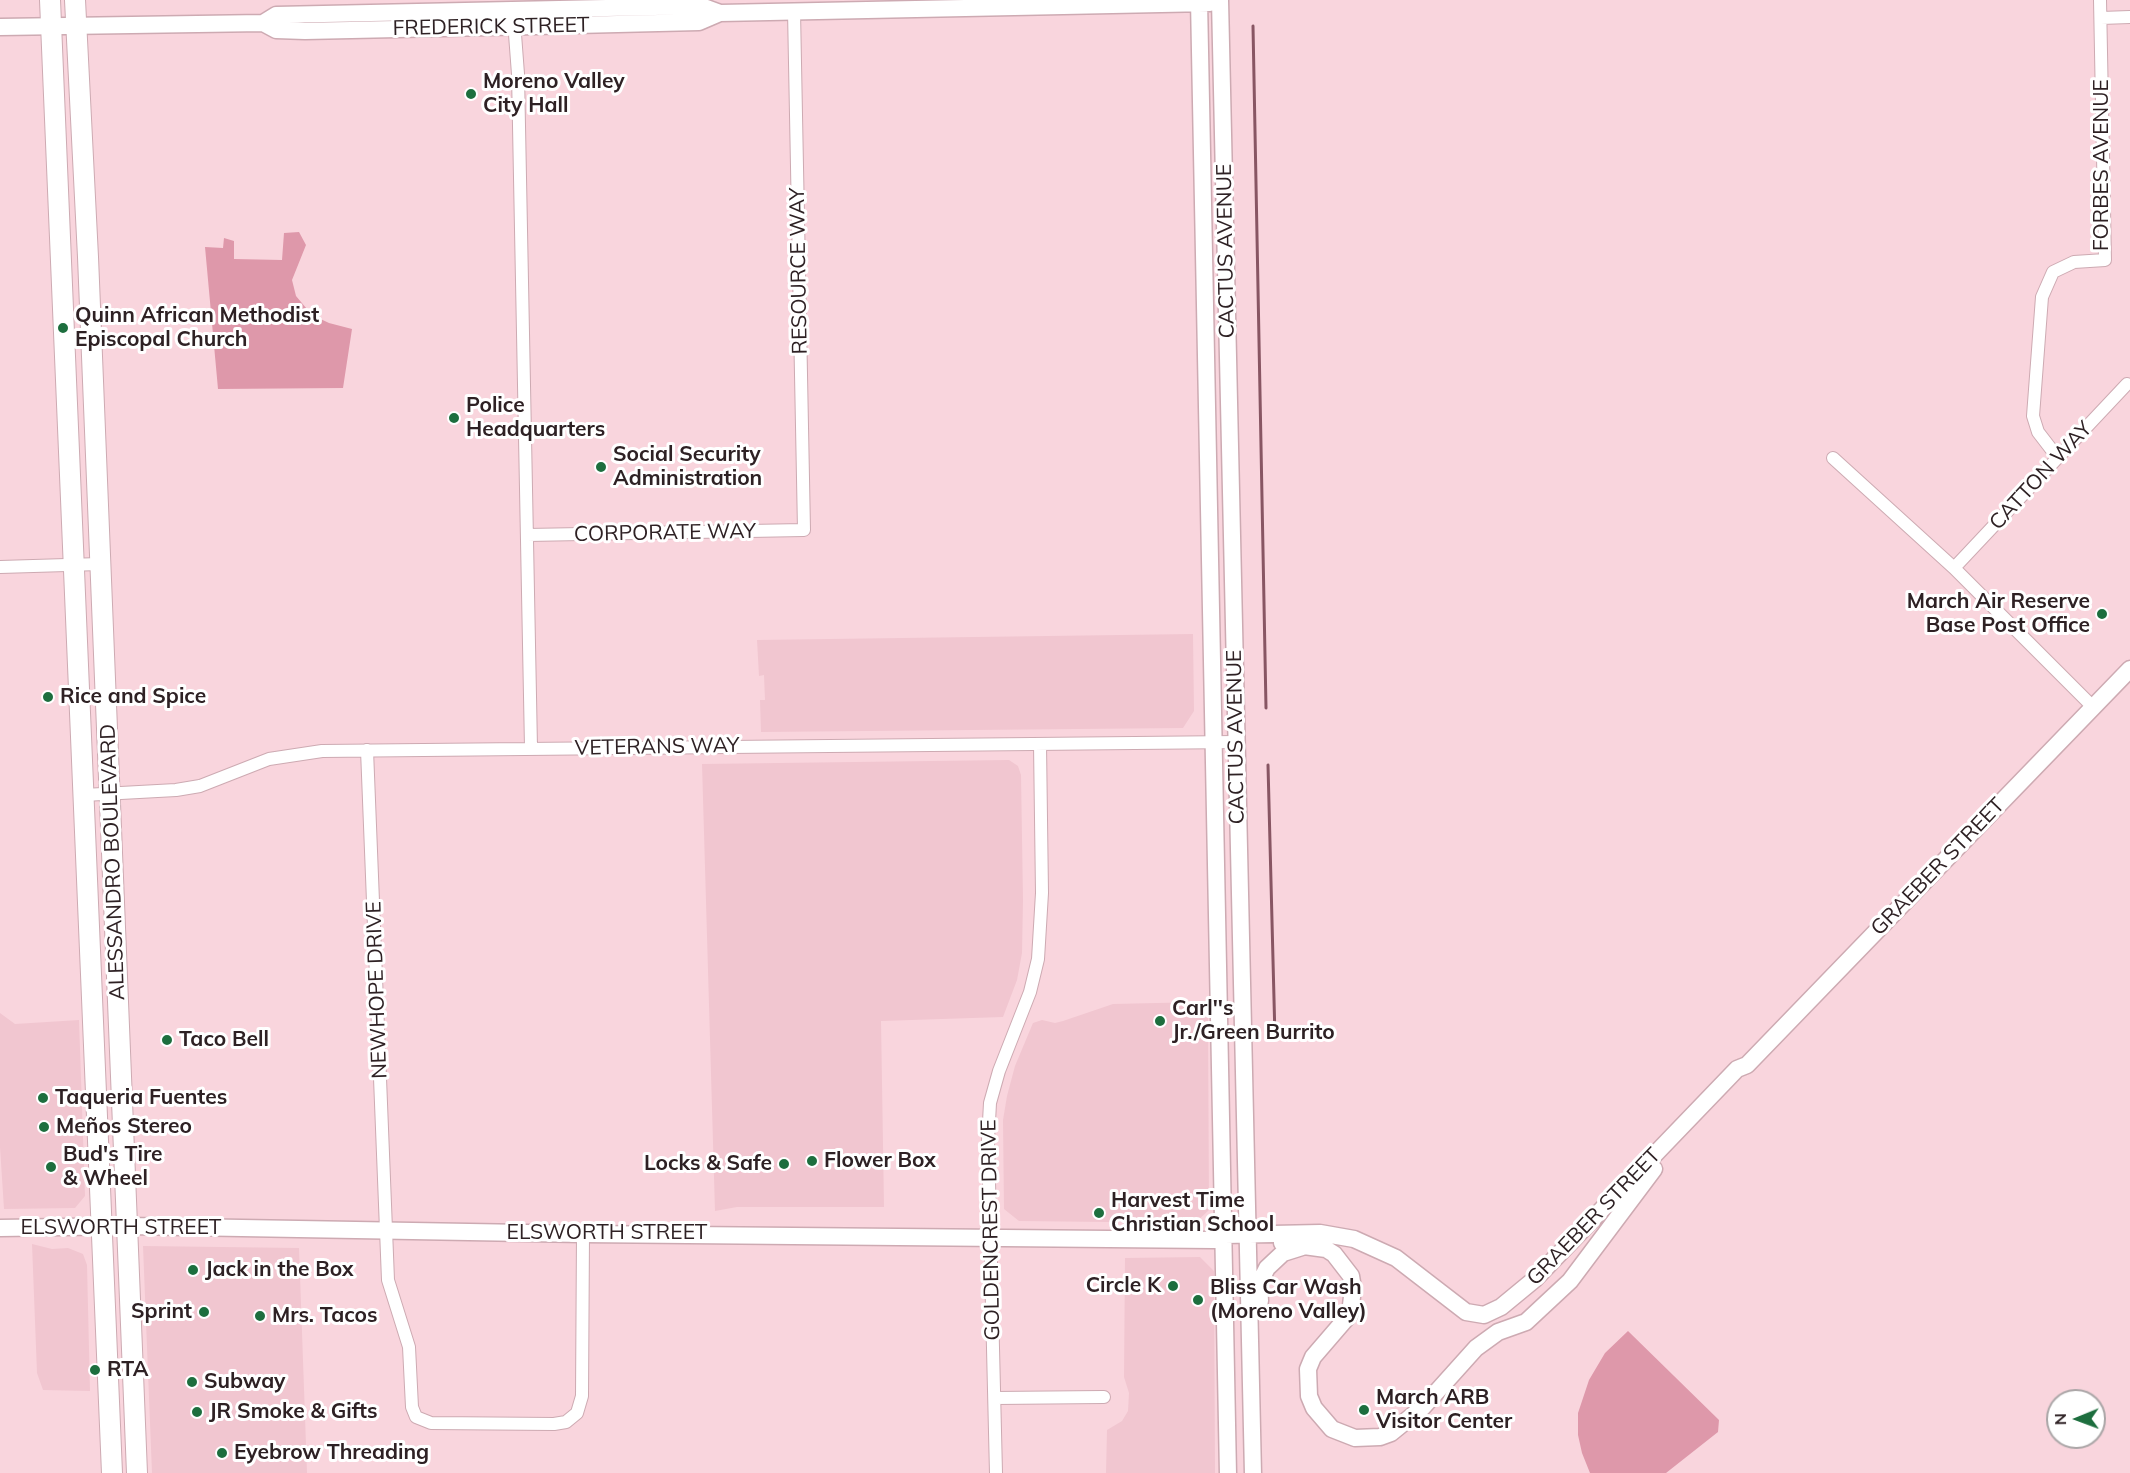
<!DOCTYPE html>
<meta charset="utf-8">
<style>
body{margin:0}
#map{position:relative;width:2130px;height:1473px;overflow:hidden;background:#f9d5dd;font-family:Mulish,sans-serif}
canvas{display:block}
.north{position:absolute;left:2046px;top:1389px;width:60px;height:60px;box-sizing:border-box;background:#fff;border:2px solid #aba6a7;border-radius:50%;rotate:269deg;font-size:16px;font-weight:700;line-height:24px;text-align:center;color:#2e2124}
.north::after{content:'';display:block;margin:auto;width:21px;height:27px;background:#1d6e3e;clip-path:polygon(50% 0,100% 100%,50% 72%,0 100%)}
</style>
<div id="map">
<canvas width="2130" height="1473"></canvas>
<div class="north">N</div>
</div>
<script>
const ctx = document.querySelector('canvas').getContext('2d');
ctx.lineJoin = 'round';
function fillPath(path, color) {
  ctx.fillStyle = color;
  ctx.fill(path, 'evenodd');
}
function shape(rows) {
  const path = new Path2D();
  for (const r of rows) {
    path.moveTo(r[0], r[1]);
    for (let i = 2; i < r.length; i += 2) path.lineTo(r[i], r[i + 1]);
  }
  return path;
}
function trace(path, color, width, dash) {
  ctx.strokeStyle = color;
  ctx.lineWidth = width;
  ctx.lineCap = dash ? 'butt' : 'round';
  ctx.setLineDash(dash || []);
  ctx.stroke(path);
}
function label(font, color, halo, rows, align = 'center') {
  ctx.font = font + ' Mulish,sans-serif';
  ctx.lineWidth = 6;
  ctx.setLineDash([]);
  ctx.textBaseline = 'middle';
  ctx.strokeStyle = halo;
  ctx.fillStyle = color;
  for (const [text, x, y, turn = 0] of rows) {
    ctx.save();
    ctx.translate(x, y);
    ctx.rotate((+turn || 0) * Math.PI / 180);
    ctx.textAlign = isNaN(turn) ? turn : align;
    if (halo) ctx.strokeText(text, 0, 0);
    ctx.fillText(text, 0, 0);
    ctx.restore();
  }
}
fillPath(shape([
 [1193,634,1194,711,1183,728,761,732,760,700,765,700,764,675,759,676,757,640],
 [1009,760,1018,766,1021,775,1023,900,1022,953,1017,980,1003,1017,881,1021,884,1207,737,1207,715,1211,702,764],
 [1201,1002,1206,1006,1208,1014,1209,1210,1195,1223,1019,1221,1004,1209,1003,1120,1007,1096,1015,1066,1033,1023,1042,1020,1055,1023,1063,1021,1113,1004],
 [0,1013,15,1024,79,1020,85,1196,75,1208,4,1209,0,1147],
 [32,1244,52,1249,68,1248,83,1254,87,1265,90,1391,43,1390,37,1373],
 [143,1246,299,1248,307,1473,152,1473],
 [1200,1257,1214,1271,1215,1473,1106,1473,1107,1430,1122,1421,1128,1411,1129,1393,1124,1377,1125,1258]
]), '#f1c6d0');
fillPath(shape([
 [299,232,306,245,292,280,296,296,312,315,329,323,352,329,343,388,218,389,205,247,223,248,224,238,234,241,234,259,282,260,284,233],
 [1628,1331,1719,1420,1718,1432,1666,1473,1590,1473,1582,1453,1578,1435,1578,1413,1589,1380,1605,1353]
]), '#de98aa');
trace(shape([
 [1253,26,1266,708],
 [1268,765,1275,1038]
]), '#885663', 3);
const street = shape([
 [2101,18,2130,17],
 [514,21,518,74,531,748],
 [1833,458,1954,568,2093,707],
 [2058,458,2038,432,2033,416,2042,297,2053,272,2074,262,2105,260,2100,0],
 [527,535,804,530,794,11],
 [0,567,100,564],
 [1954,568,2127,384],
 [367,750,388,1280,409,1347,412,1407,416,1417,431,1423,554,1424,566,1422,577,1413,582,1396,583,1234],
 [84,795,176,790,200,786,269,759,322,751,1236,742],
 [995,1398,1104,1397],
 [996,1473,988,1140,990,1103,999,1071,1030,992,1038,959,1042,893,1040,744]
]);
const secondary = shape([
 [1199,0,1228,1473],
 [1220,0,1253,1473],
 [263,23,276,15,701,6,720,13],
 [0,27,263,23,276,30,305,31,536,26,699,22,720,13,1210,3],
 [0,1228,128,1226,583,1234,1214,1240,1225,1235,1320,1233,1354,1239,1396,1258,1466,1312,1484,1315,1501,1307,1535,1279,1737,1069,1747,1065,2130,669],
 [1282,1243,1326,1249,1334,1254,1351,1276,1353,1288,1350,1314,1313,1357,1308,1369,1309,1396,1314,1408,1332,1429,1355,1438,1380,1437,1391,1433,1423,1407,1476,1348,1498,1332,1526,1322,1570,1281,1654,1169],
 [1260,1301,1259,1284,1267,1268,1283,1253,1302,1247]
]);
const primary = shape([
 [50,0,112,1473],
 [75,0,88,257,137,1473]
]);
trace(street, '#cdaab2', 14);
trace(secondary, '#cdaab2', 19);
trace(primary, '#cdaab2', 22);
trace(street, '#fff', 12);
trace(secondary, '#fff', 16);
trace(primary, '#fff', 20);
for (const [x, y, r, color] of [
 [471,94,6,"#1d6e3e"],
 [63,328,6,"#1d6e3e"],
 [454,418,6,"#1d6e3e"],
 [601,467,6,"#1d6e3e"],
 [2102,614,6,"#1d6e3e"],
 [48,697,6,"#1d6e3e"],
 [1160,1021,6,"#1d6e3e"],
 [167,1040,6,"#1d6e3e"],
 [43,1098,6,"#1d6e3e"],
 [44,1127,6,"#1d6e3e"],
 [812,1161,6,"#1d6e3e"],
 [784,1164,6,"#1d6e3e"],
 [51,1167,6,"#1d6e3e"],
 [1099,1213,6,"#1d6e3e"],
 [193,1270,6,"#1d6e3e"],
 [1173,1286,6,"#1d6e3e"],
 [1198,1300,6,"#1d6e3e"],
 [204,1312,6,"#1d6e3e"],
 [260,1316,6,"#1d6e3e"],
 [95,1370,6,"#1d6e3e"],
 [192,1382,6,"#1d6e3e"],
 [1364,1410,6,"#1d6e3e"],
 [197,1412,6,"#1d6e3e"],
 [222,1453,6,"#1d6e3e"]
]) {
  const dot = new Path2D();
  dot.arc(x, y, r, 0, 2 * Math.PI);
  ctx.fillStyle = color;
  ctx.fill(dot);
  trace(dot, '#fff', 2);
}
label('21px', '#2e2124', '#fff', [
 ["FREDERICK STREET",491,27,-1],
 ["FORBES AVENUE",2102,165,-90],
 ["CACTUS AVENUE",1226,251,-91],
 ["RESOURCE WAY",799,271,-91],
 ["CATTON WAY",2041,476,-47],
 ["CORPORATE WAY",665,533,-1],
 ["CACTUS AVENUE",1236,737,-91],
 ["VETERANS WAY",657,747,-1],
 ["ALESSANDRO BOULEVARD",113,862,-92],
 ["GRAEBER STREET",1938,867,-46],
 ["NEWHOPE DRIVE",377,990,-92],
 ["GRAEBER STREET",1594,1217,-46],
 ["ELSWORTH STREET",121,1228],
 ["GOLDENCREST DRIVE",991,1230,-91],
 ["ELSWORTH STREET",607,1233]
]);
label('bold 21px', '#2e2124', '#fff', [
 ["Moreno Valley",483,82],
 ["City Hall",483,106],
 ["Quinn African Methodist",75,316],
 ["Episcopal Church",75,340],
 ["Police",466,406],
 ["Headquarters",466,430],
 ["Social Security",613,455],
 ["Administration",613,479],
 ["March Air Reserve",2090,602,"right"],
 ["Base Post Office",2090,626,"right"],
 ["Rice and Spice",60,697],
 ["Carl''s",1172,1009],
 ["Jr./Green Burrito",1172,1033],
 ["Taco Bell",179,1040],
 ["Taqueria Fuentes",55,1098],
 ["Meños Stereo",56,1127],
 ["Bud's Tire",63,1155],
 ["& Wheel",63,1179],
 ["Flower Box",824,1161],
 ["Locks & Safe",772,1164,"right"],
 ["Harvest Time",1111,1201],
 ["Christian School",1111,1225],
 ["Jack in the Box",205,1270],
 ["Circle K",1161,1286,"right"],
 ["Bliss Car Wash",1210,1288],
 ["(Moreno Valley)",1210,1312],
 ["Sprint",192,1312,"right"],
 ["Mrs. Tacos",272,1316],
 ["RTA",107,1370],
 ["Subway",204,1382],
 ["March ARB",1376,1398],
 ["Visitor Center",1376,1422],
 ["JR Smoke & Gifts",209,1412],
 ["Eyebrow Threading",234,1453]
], 'left');
</script>
